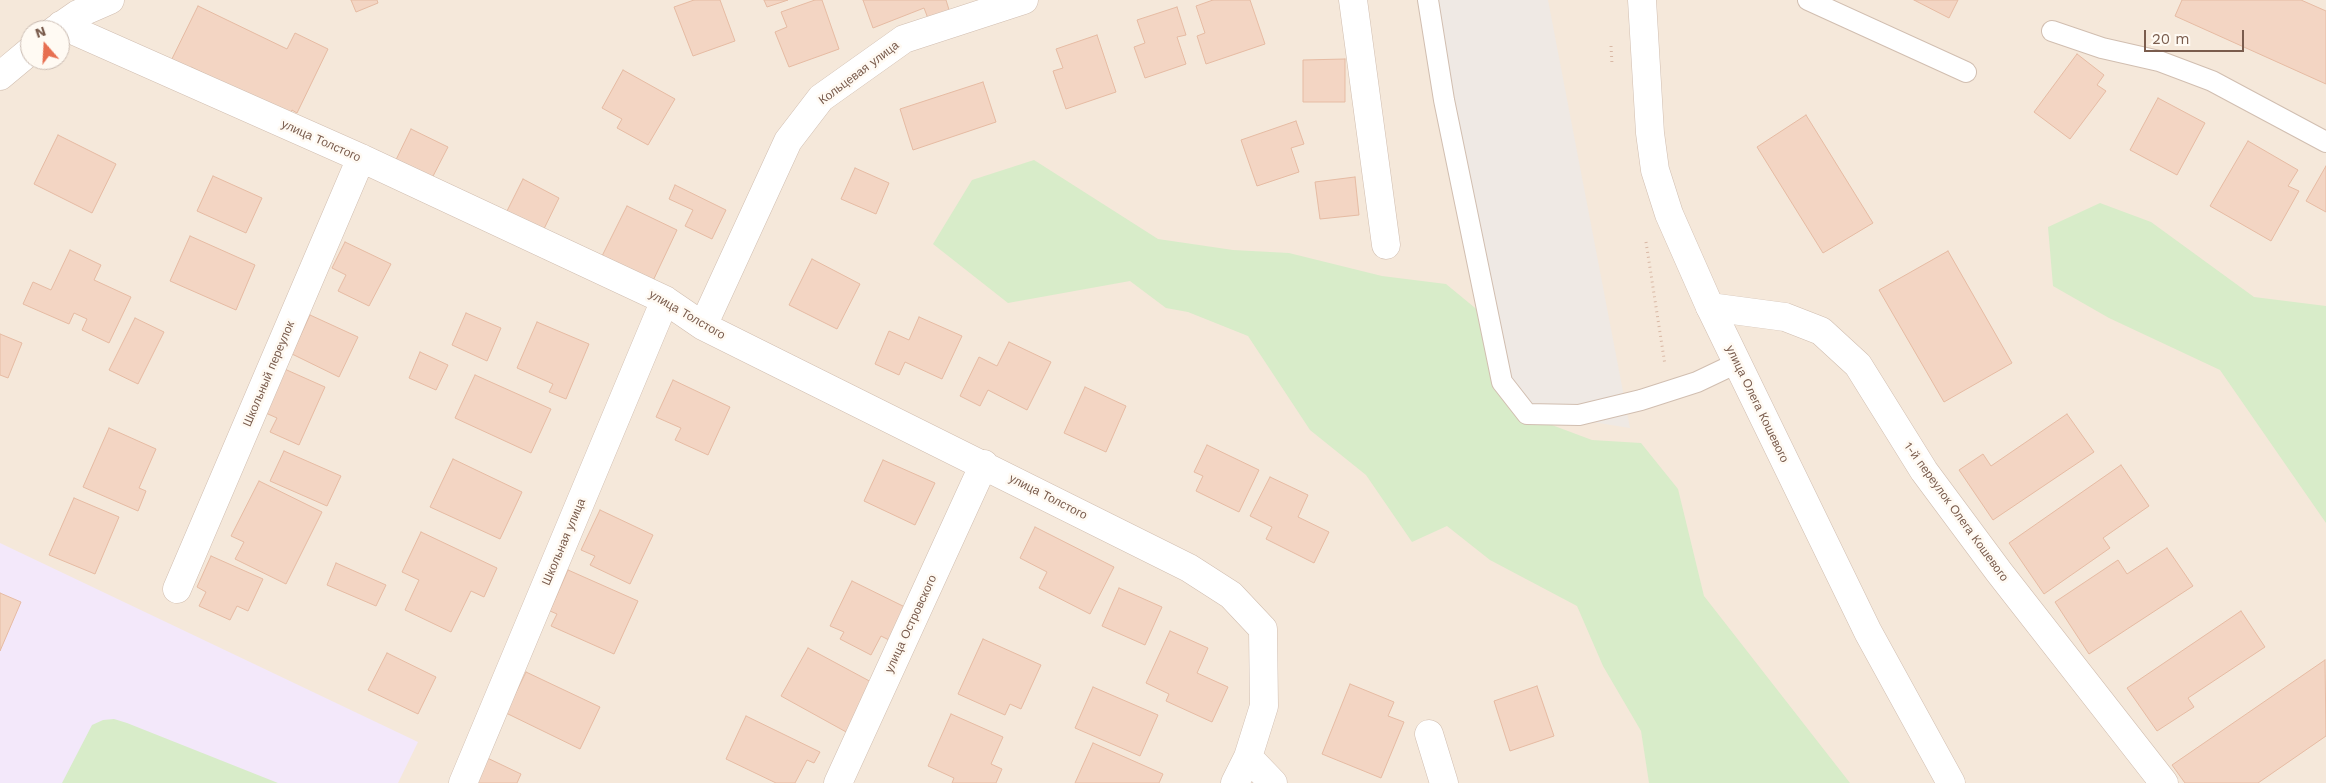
<!DOCTYPE html>
<meta charset="utf-8">
<style>
body{margin:0}
#map{position:relative;width:2326px;height:783px;overflow:hidden;background:#fdf6ec;font-family:"Work Sans",sans-serif}
canvas{display:block}
.north{position:absolute;left:20px;top:20px;width:50px;height:50px;box-sizing:border-box;background:#fffaf3;border:1px solid #cabbb1;border-radius:50%;rotate:341deg;font-size:14px;font-weight:700;line-height:20px;text-align:center;color:#7a5c4d}
.north::after{content:'';display:block;margin:auto;width:18px;height:22px;background:#e76f51;clip-path:polygon(50% 0,100% 100%,50% 72%,0 100%)}
.scale{position:absolute;left:2144px;top:30px;width:100px;height:22px;box-sizing:border-box;border:2px solid #7a5c4d;border-top:0;padding-left:6px;font-size:15px;line-height:18px;white-space:nowrap;color:#7a5c4d;-webkit-text-stroke:4px #fffaf3;paint-order:stroke}
</style>
<div id="map">
<canvas width="2326" height="783"></canvas>
<div class="north">N</div>
<div class="scale">20 m</div>
</div>
<script>
const ctx = document.querySelector('canvas').getContext('2d');
ctx.lineJoin = 'round';
function fillPath(path, color) {
  ctx.fillStyle = color;
  ctx.fill(path, 'evenodd');
}
function shape(rows) {
  const path = new Path2D();
  for (const r of rows) {
    path.moveTo(r[0], r[1]);
    for (let i = 2; i < r.length; i += 2) path.lineTo(r[i], r[i + 1]);
  }
  return path;
}
function trace(path, color, width, dash) {
  ctx.strokeStyle = color;
  ctx.lineWidth = width;
  ctx.lineCap = dash ? 'butt' : 'round';
  ctx.setLineDash(dash || []);
  ctx.stroke(path);
}
function label(font, color, halo, rows, align = 'center') {
  ctx.font = font + ' "Work Sans",sans-serif';
  ctx.lineWidth = 5;
  ctx.setLineDash([]);
  ctx.textBaseline = 'middle';
  ctx.strokeStyle = halo;
  ctx.fillStyle = color;
  for (const [text, x, y, turn = 0] of rows) {
    ctx.save();
    ctx.translate(x, y);
    ctx.rotate((+turn || 0) * Math.PI / 180);
    ctx.textAlign = isNaN(turn) ? turn : align;
    if (halo) ctx.strokeText(text, 0, 0);
    ctx.fillText(text, 0, 0);
    ctx.restore();
  }
}
fillPath(shape([
 [0,0,2326,0,2326,783,0,783],
 [30,30,60,30,60,60,30,60]
]), '#f5e8da');
fillPath(shape([
 [1432,0,1548,0,1630,428,1509,409,1497,326]
]), '#efe9e4');
fillPath(shape([
 [0,543,418,742,398,783,0,783]
]), '#f3e8fa');
fillPath(shape([
 [1034,160,1158,239,1233,250,1289,253,1382,276,1446,284,1497,326,1509,409,1592,440,1641,443,1678,489,1704,596,1850,783,1649,783,1641,731,1603,666,1577,606,1490,560,1447,526,1412,542,1366,475,1310,430,1248,336,1188,312,1166,308,1130,281,1008,303,933,244,972,180],
 [2100,203,2151,222,2254,297,2326,306,2326,523,2220,370,2109,318,2053,286,2048,227],
 [114,719,127,723,278,783,62,783,92,725,103,720]
]), '#d8ecc9');
const building = shape([
 [351,0,377,0,378,3,356,12,351,0],
 [694,0,720,0,735,41,693,56,674,7,694,0],
 [764,0,788,0,767,7,764,0],
 [815,0,822,0,839,49,789,67,775,32,787,27,781,12,815,0],
 [863,0,946,0,950,13,929,21,924,8,873,28,863,0],
 [1213,0,1250,0,1265,44,1206,64,1197,36,1205,33,1196,6,1213,0],
 [1914,0,1958,0,1949,18,1914,0],
 [2182,0,2301,0,2326,11,2326,84,2175,16,2182,0],
 [198,6,287,49,295,33,328,49,297,113,292,110,287,120,278,110,191,67,185,80,166,71,198,6],
 [1177,7,1186,35,1177,37,1186,64,1145,78,1134,47,1145,43,1137,20,1177,7],
 [1097,35,1116,92,1066,109,1053,71,1063,68,1056,49,1097,35],
 [2077,54,2104,75,2097,85,2106,91,2070,139,2034,112,2077,54],
 [1345,59,1345,102,1303,102,1303,60,1345,59],
 [623,70,675,99,648,145,617,128,622,119,602,108,623,70],
 [983,82,996,122,913,150,900,109,983,82],
 [2158,98,2205,123,2177,175,2130,150,2158,98],
 [1806,115,1873,223,1823,253,1757,147,1806,115],
 [1296,121,1304,144,1291,148,1299,172,1257,186,1241,140,1296,121],
 [411,129,448,147,429,184,393,166,411,129],
 [58,135,116,164,92,213,34,184,58,135],
 [2248,141,2298,170,2288,186,2299,191,2271,241,2210,206,2248,141],
 [2326,166,2326,212,2306,201,2326,166],
 [855,168,889,183,876,214,841,199,855,168],
 [213,176,262,198,246,233,197,211,213,176],
 [1355,177,1359,215,1320,219,1315,182,1355,177],
 [523,179,559,198,541,235,504,217,523,179],
 [675,185,726,210,712,239,685,226,693,210,669,199,675,185],
 [627,206,677,230,651,285,600,260,627,206],
 [190,236,255,265,236,310,170,281,190,236],
 [345,242,391,264,369,306,338,291,346,275,332,268,345,242],
 [70,250,101,265,94,280,131,297,109,343,82,330,87,319,74,313,69,324,23,304,33,282,51,290,70,250],
 [1948,251,2012,363,1944,402,1879,290,1948,251],
 [812,259,860,284,837,329,789,305,812,259],
 [466,313,501,328,487,361,452,345,466,313],
 [310,315,358,337,339,377,292,354,310,315],
 [919,317,962,336,942,379,905,362,899,375,875,364,889,331,909,340,919,317],
 [135,318,164,332,138,384,109,370,135,318],
 [537,322,589,344,566,399,549,392,553,384,517,368,537,322],
 [0,334,22,343,8,378,0,375,0,334],
 [1009,342,1051,362,1027,410,988,390,980,406,960,396,979,357,997,366,1009,342],
 [420,352,448,365,436,390,409,378,420,352],
 [280,367,325,387,299,445,270,432,277,418,259,410,280,367],
 [475,375,551,409,531,453,455,418,475,375],
 [673,380,730,407,708,455,675,440,681,428,656,417,673,380],
 [1085,387,1126,406,1106,452,1064,433,1085,387],
 [2067,414,2094,452,1993,520,1959,470,1983,454,1991,466,2067,414],
 [109,428,156,449,139,488,146,491,138,511,83,487,109,428],
 [1207,445,1259,470,1239,512,1196,491,1203,476,1194,472,1207,445],
 [284,451,341,476,327,506,270,481,284,451],
 [453,459,522,492,500,539,430,507,453,459],
 [883,460,935,483,915,525,864,501,883,460],
 [2121,465,2149,506,2103,538,2110,548,2044,594,2009,543,2121,465],
 [1270,477,1308,495,1298,517,1329,532,1314,563,1266,539,1272,527,1250,516,1270,477],
 [259,481,322,512,286,584,235,559,244,542,231,536,259,481],
 [74,498,119,517,95,574,49,555,74,498],
 [600,510,653,535,630,584,590,565,595,556,581,550,600,510],
 [1035,527,1114,567,1090,614,1039,588,1047,572,1020,558,1035,527],
 [421,532,497,568,484,597,471,591,451,632,405,610,419,580,402,572,421,532],
 [2167,548,2193,586,2089,654,2055,602,2118,560,2127,574,2167,548],
 [211,556,263,579,248,611,237,606,230,620,199,606,206,592,197,587,211,556],
 [336,563,386,585,376,606,327,585,336,563],
 [568,570,638,601,614,654,551,626,557,614,550,611,568,570],
 [852,581,911,610,895,643,881,636,871,655,840,639,844,632,830,626,852,581],
 [1119,588,1162,607,1145,645,1102,626,1119,588],
 [0,593,21,602,0,651,0,593],
 [2241,611,2265,647,2188,698,2194,707,2157,731,2127,688,2241,611],
 [1170,631,1208,648,1197,673,1228,687,1212,722,1166,701,1169,694,1146,683,1170,631],
 [983,639,1041,665,1021,709,1010,704,1005,715,958,694,983,639],
 [808,648,875,684,848,733,781,696,808,648],
 [387,653,436,677,418,714,368,690,387,653],
 [2325,660,2326,736,2258,783,2185,783,2172,765,2325,660],
 [526,672,600,707,580,749,506,713,526,672],
 [1350,684,1394,702,1388,716,1404,722,1381,778,1322,754,1350,684],
 [1537,686,1554,736,1510,751,1494,701,1537,686],
 [1093,687,1158,715,1140,756,1075,728,1093,687],
 [951,714,1003,737,991,764,1002,769,996,783,952,783,954,778,928,766,951,714],
 [746,716,820,752,814,763,807,760,795,783,776,783,726,759,746,716],
 [1093,743,1163,774,1159,783,1075,783,1093,743],
 [481,755,521,774,517,783,468,783,481,755]
]);
fillPath(building, '#f3d5c3');
trace(building, '#e6bba3', 1);
const service = shape([
 [1428,0,1444,100,1502,382,1527,414,1579,415,1641,400,1697,382,1737,363],
 [1808,0,1966,72],
 [2052,31,2102,48,2159,61,2212,81,2326,142]
]);
const minor = shape([
 [1353,0,1386,245],
 [61,25,361,158,665,300,703,326,1189,568,1231,595,1263,629,1264,706,1248,757,1235,783],
 [55,30,78,14,110,0],
 [0,76,30,51],
 [1710,307,1785,317,1821,331,1858,365,1924,471,1999,572,2164,783],
 [703,326,788,141,821,98,904,39,1024,0],
 [177,589,361,158],
 [1429,734,1444,783],
 [1248,757,1273,783],
 [463,783,665,300],
 [838,783,984,464]
]);
const tertiary = shape([
 [1642,0,1650,133,1655,170,1669,214,1710,307,1868,632,1951,783]
]);
trace(service, '#d1beb0', 22);
trace(minor, '#d1beb0', 29);
trace(tertiary, '#d1beb0', 29);
trace(shape([
 [1611,46,1612,64],
 [1646,242,1665,365]
]), '#d9b8a5', 3, [1, 4]);
trace(service, '#fff', 20);
trace(minor, '#fff', 28);
trace(tertiary, '#fff', 28);
label('12px', '#7a5c4d', '#fffaf3', [
 ["Кольцевая улица",859,73,-37],
 ["улица Толстого",321,141,24],
 ["улица Толстого",687,315,30],
 ["Школьный переулок",269,374,-67],
 ["улица Олега Кошевого",1757,404,64],
 ["улица Толстого",1048,497,27],
 ["1-й переулок Олега Кошевого",1956,512,54],
 ["Школьная улица",564,542,-67],
 ["улица Островского",911,624,-65]
]);
</script>
